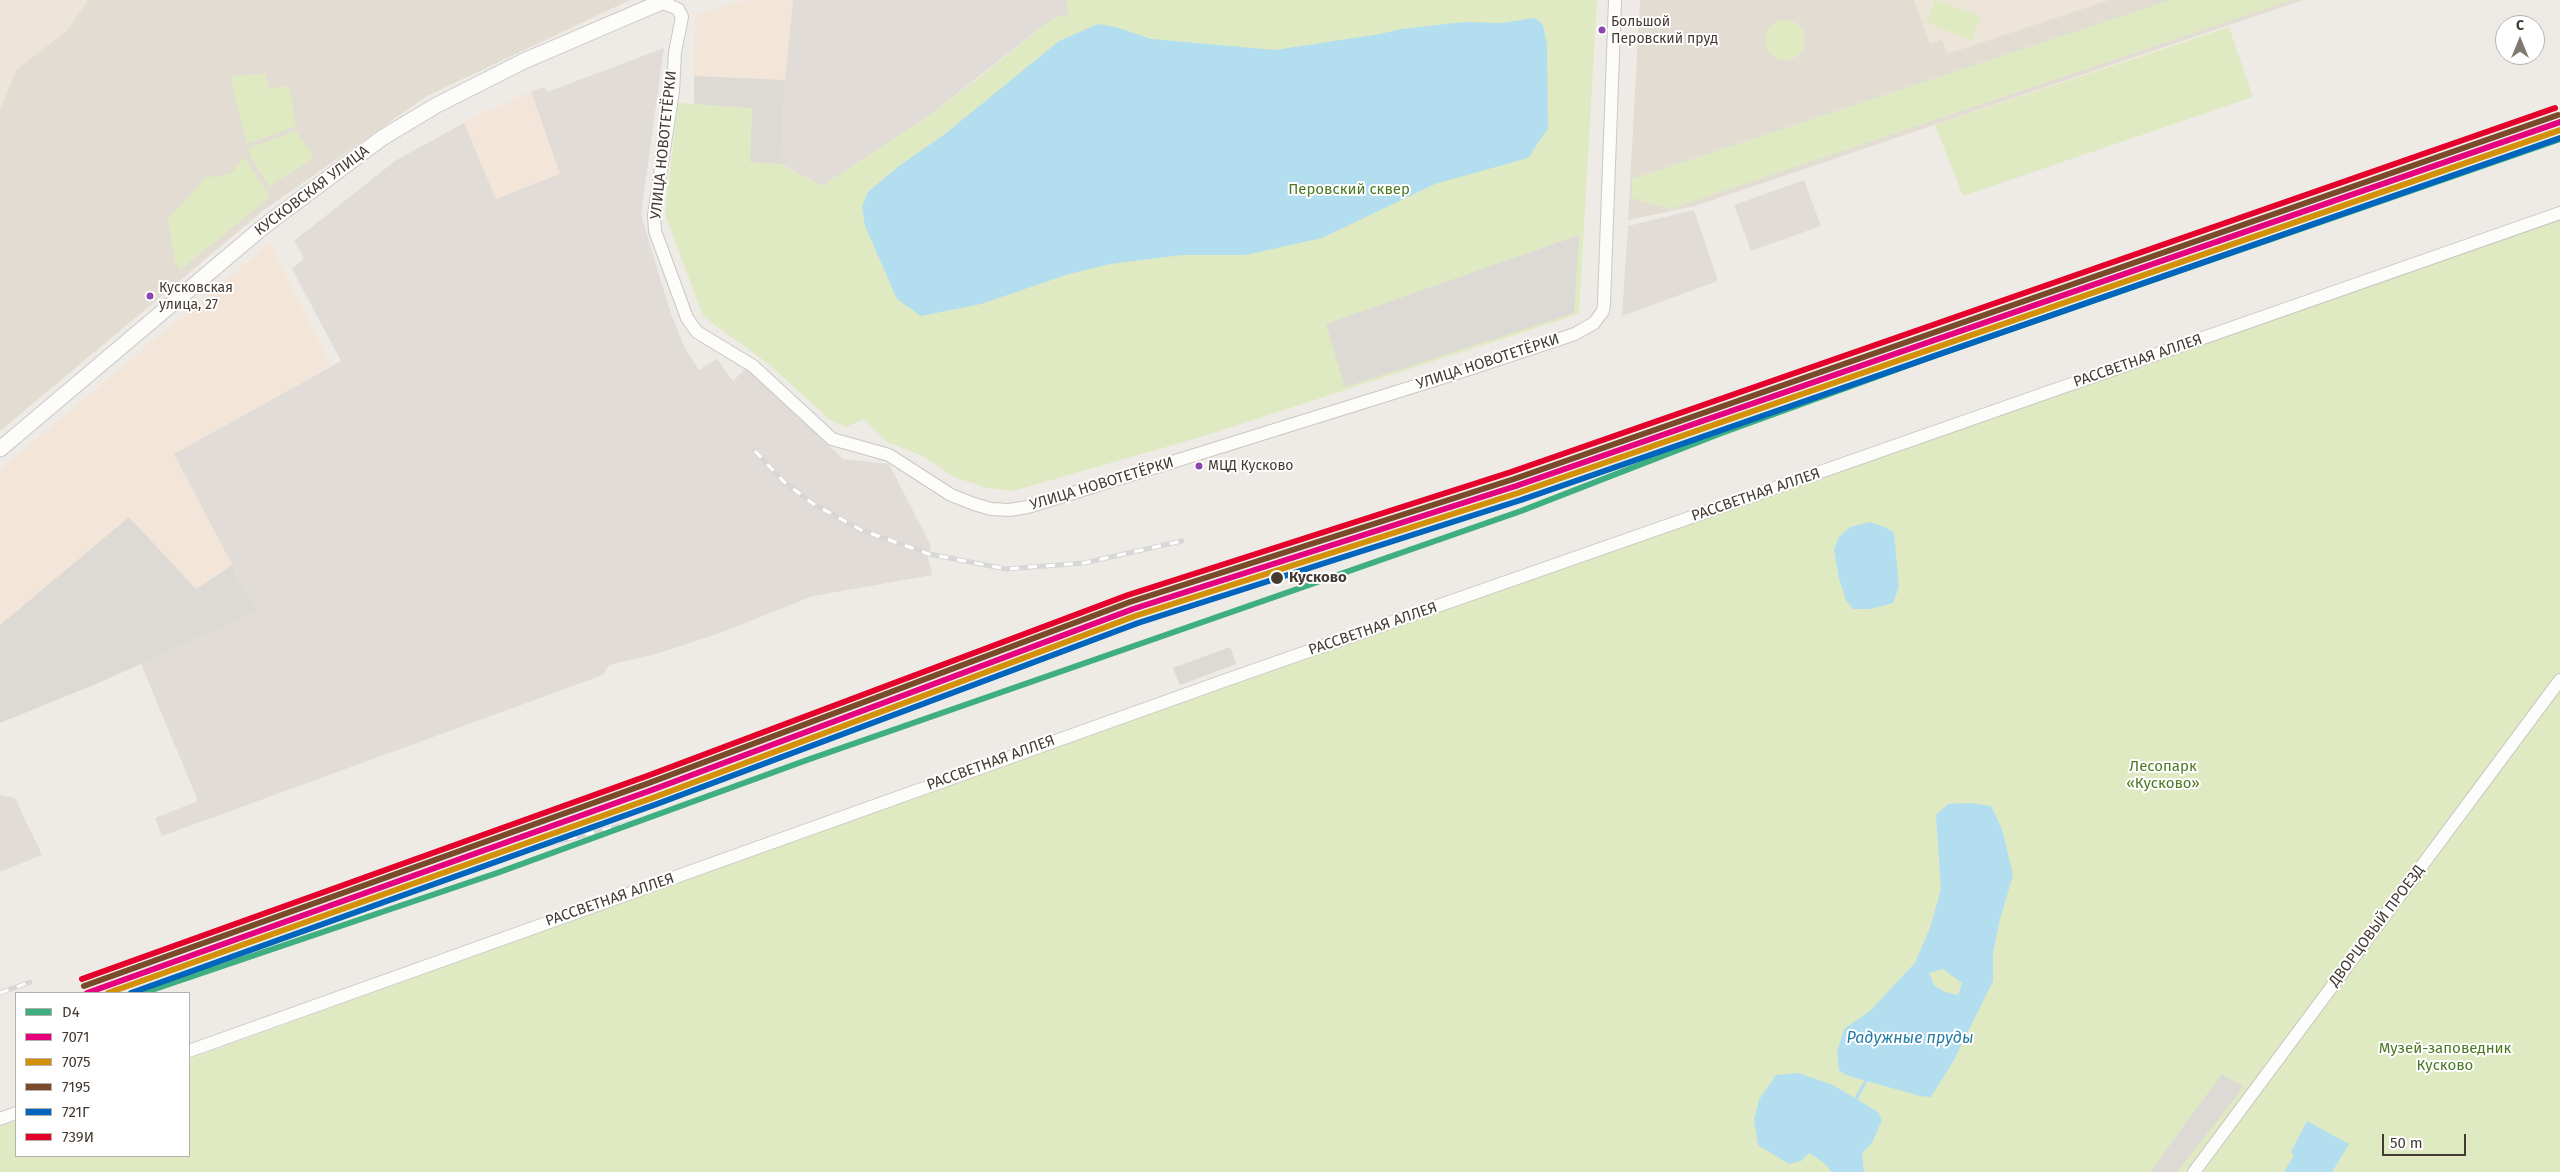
<!DOCTYPE html>
<meta charset="utf-8">
<style>
body{margin:0}
#map{position:relative;width:2560px;height:1172px;overflow:hidden;background:#eeebe6;font-family:"Fira Sans",sans-serif}
canvas{display:block}
.legend{position:absolute;left:15px;top:992px;width:175px;height:165px;box-sizing:border-box;background:#fff;border:1px solid #b4b1ad;margin:0;padding:6px 9px;list-style:none;font-size:15px;color:#443b32}
.legend li{display:flex;align-items:center;gap:10px;height:25px}
.legend b{width:25px;border:1px solid #b4b1ad}
.north{position:absolute;left:2495px;top:15px;width:50px;height:50px;box-sizing:border-box;background:#fff;border:1px solid #b4b1ad;border-radius:50%;rotate:0deg;font-size:14px;font-weight:700;line-height:20px;text-align:center;color:#443b32}
.north::after{content:'';display:block;margin:auto;width:18px;height:22px;background:#807971;clip-path:polygon(50% 0,100% 100%,50% 72%,0 100%)}
.scale{position:absolute;left:2382px;top:1134px;width:84px;height:22px;box-sizing:border-box;border:2px solid #443b32;border-top:0;padding-left:6px;font-size:15px;line-height:18px;white-space:nowrap;color:#443b32;-webkit-text-stroke:4px #fff;paint-order:stroke}
</style>
<div id="map">
<canvas width="2560" height="1172"></canvas>
<ul class="legend">
<li><b style="height:6px;background:#3fae81"></b>D4</li>
<li><b style="height:6px;background:#e5007d"></b>7071</li>
<li><b style="height:6px;background:#d3910a"></b>7075</li>
<li><b style="height:6px;background:#7a4b2a"></b>7195</li>
<li><b style="height:6px;background:#0065bd"></b>721Г</li>
<li><b style="height:6px;background:#e4002b"></b>739И</li>
</ul>
<div class="north">С</div>
<div class="scale">50 m</div>
</div>
<script>
const ctx = document.querySelector('canvas').getContext('2d');
ctx.lineJoin = 'round';
function fillPath(path, color) {
  ctx.fillStyle = color;
  ctx.fill(path, 'evenodd');
}
function shape(rows) {
  const path = new Path2D();
  for (const r of rows) {
    if (r.length === 3) {
      path.moveTo(r[0] + r[2], r[1]);
      path.arc(r[0], r[1], r[2], 0, 2 * Math.PI);
      continue;
    }
    path.moveTo(r[0], r[1]);
    for (let i = 2; i < r.length; i += 2) path.lineTo(r[i], r[i + 1]);
  }
  return path;
}
function trace(path, color, width, dash) {
  ctx.strokeStyle = color;
  ctx.lineWidth = width;
  ctx.lineCap = dash ? 'butt' : 'round';
  ctx.setLineDash(dash || []);
  ctx.stroke(path);
}
function label(font, color, halo, rows, align = 'center') {
  ctx.font = font + ' "Fira Sans",sans-serif';
  ctx.lineWidth = 4;
  ctx.setLineDash([]);
  ctx.textBaseline = 'middle';
  ctx.strokeStyle = halo;
  ctx.fillStyle = color;
  for (const [text, x, y, turn = 0] of rows) {
    ctx.save();
    ctx.translate(x, y);
    ctx.rotate((+turn || 0) * Math.PI / 180);
    ctx.textAlign = isNaN(turn) ? turn : align;
    if (halo) ctx.strokeText(text, 0, 0);
    ctx.fillText(text, 0, 0);
    ctx.restore();
  }
}
fillPath(shape([
 [0,0,630,0,427,96,264,210,0,431],
 [1640,0,2303,0,1695,206,1628,220]
]), '#e3dcd2');
fillPath(shape([
 [747,0,793,0,785,80,694,76,695,15],
 [531,91,560,174,496,199,464,123],
 [270,243,331,365,174,454,232,565,196,589,129,517,0,625,0,470]
]), '#f3e5d7');
fillPath(shape([
 [793,0,1067,0,1069,14,1057,17,1044,25,927,117,822,186,781,164,785,80],
 [664,48,641,214,669,308,685,349,699,370,717,359,733,381,747,367,843,459,889,464,931,546,928,557,932,575,813,596,720,633,656,654,609,665,603,675,162,836,155,818,198,801,141,664,257,612,174,454,341,361,292,269,304,258,294,241,395,161,464,123,496,199,560,174,531,91,544,87,547,92],
 [1804,180,1821,226,1751,251,1734,205],
 [1694,210,1718,281,1622,316,1628,226],
 [0,795,15,798,42,855,0,872]
]), '#e1dcd7');
fillPath(shape([
 [0,0,88,0,67,31,16,70,0,111],
 [1914,0,2109,0,1947,54,1942,40,1930,44]
]), '#ede5d7');
fillPath(shape([
 [1067,0,1597,0,1579,314,1204,436,1013,491,987,488,954,477,923,456,887,442,864,419,846,427,830,420,770,365,703,316,665,214,678,103,752,107,750,162,781,164,822,186,927,117,985,73,1044,25,1057,17,1069,14],
 [1935,0,1981,16,1972,40,1927,23],
 [2170,0,2291,0,1670,209,1632,198,1632,179],
 [1785,40,20],
 [2229,27,2253,97,1963,196,1935,125],
 [265,74,269,89,289,86,296,126,247,144,231,81,234,76],
 [296,131,314,158,269,186,251,157,249,148],
 [244,157,270,197,180,270,175,261,168,218,206,178,232,173],
 [2560,220,2560,1172,0,1172,0,1127,16,1121,16,1156,189,1156,189,1059,1210,691,2293,310]
]), '#dfeac3');
fillPath(shape([
 [694,76,785,80,781,164,750,162,752,108,694,104],
 [1579,235,1574,313,1345,387,1326,324],
 [129,517,196,589,232,565,257,612,96,684,0,723,0,625],
 [1230,647,1236,664,1180,685,1173,668],
 [2222,1074,2243,1086,2239,1093,2177,1172,2150,1172]
]), '#dddad6');
fillPath(shape([
 [1535,18,1543,25,1547,45,1548,128,1528,158,1435,184,1322,238,1246,255,1182,255,1110,264,1069,274,981,304,921,316,897,299,865,226,862,207,868,192,899,166,945,134,1059,41,1098,24,1116,27,1151,39,1275,50,1380,34,1401,29,1465,22,1501,23],
 [1870,522,1885,527,1894,533,1899,587,1893,603,1871,609,1853,609,1846,600,1839,579,1834,549,1839,537,1850,527],
 [1970,803,1991,806,2002,829,2013,875,2000,919,1993,953,1993,981,1954,1060,1931,1097,1920,1096,1849,1076,1839,1071,1837,1052,1844,1029,1870,1011,1915,963,1930,928,1941,889,1936,815,1948,804],
 [1943,969,1962,983,1958,995,1945,992,1934,985,1929,973],
 [1798,1073,1833,1085,1878,1112,1882,1120,1872,1143,1862,1153,1864,1172,1832,1172,1824,1163,1809,1153,1801,1161,1789,1164,1758,1145,1754,1120,1759,1100,1776,1075],
 [2307,1121,2349,1144,2332,1172,2284,1172,2294,1155,2291,1152]
]), '#b2def0');
trace(shape([
 [1854,1102,1867,1079]
]), '#b2def0', 3);
const minor = shape([
 [660,2,678,9,682,17,675,52,673,91,654,215,655,231,687,318,697,332,753,366,832,439,889,455,951,495,974,504,991,509,1009,510,1028,507,1454,374,1575,334,1594,323,1603,311,1604,303,1615,0],
 [189,1051,1229,679,2560,213],
 [0,1119,16,1113],
 [2194,1172,2560,680]
]);
const tertiary = shape([
 [0,449,263,227,382,138,435,106,524,61,666,0]
]);
trace(minor, '#cbc7c2', 14);
trace(tertiary, '#cbc7c2', 17);
trace(minor, '#fcfcfb', 12);
trace(tertiary, '#fcfcfb', 15);
const rail = shape([
 [755,451,783,481,812,503,861,530,929,554,1006,569,1084,563,1182,541],
 [533,848,639,821],
 [0,993,30,982]
]);
trace(rail, '#d8d7d7', 5);
trace(rail, '#fff', 3, [9]);
trace(shape([
 [143,993,497,873,807,760,1521,511,1719,434,1934,356,2560,139]
]), '#3fae81', 6);
trace(shape([
 [87,993,652,790,1133,609,1516,486,2560,122]
]), '#e5007d', 6);
trace(shape([
 [108,993,655,797,1135,616,1518,493,2560,130]
]), '#d3910a', 6);
trace(shape([
 [84,986,649,783,1130,602,1514,479,2558,115]
]), '#7a4b2a', 6);
trace(shape([
 [131,993,657,804,1138,623,1521,500,2560,138]
]), '#0065bd', 6);
trace(shape([
 [82,979,647,776,1128,595,1511,472,2555,108]
]), '#e4002b', 6);
for (const [x, y, r, color] of [
 [1602,30,4.5,"#8e44ad"],
 [150,296,4.5,"#8e44ad"],
 [1199,466,4.5,"#8e44ad"],
 [1277,578,7,"#443b32"]
]) {
  const dot = new Path2D();
  dot.arc(x, y, r, 0, 2 * Math.PI);
  ctx.fillStyle = color;
  ctx.fill(dot);
  trace(dot, '#fff', 2);
}
label('14px', '#443b32', '#fff', [
 ["Большой",1611,22],
 ["Перовский пруд",1611,39],
 ["Кусковская",159,288],
 ["улица, 27",159,305],
 ["МЦД Кусково",1208,466]
], 'left');
label('15px', '#443b32', '#fff', [
 ["УЛИЦА НОВОТЕТЁРКИ",664,145,-84],
 ["КУСКОВСКАЯ УЛИЦА",312,191,-37],
 ["РАССВЕТНАЯ АЛЛЕЯ",2138,361,-19],
 ["УЛИЦА НОВОТЕТЁРКИ",1488,362,-18],
 ["УЛИЦА НОВОТЕТЁРКИ",1102,484,-17],
 ["РАССВЕТНАЯ АЛЛЕЯ",1756,495,-19],
 ["РАССВЕТНАЯ АЛЛЕЯ",1373,629,-19],
 ["РАССВЕТНАЯ АЛЛЕЯ",991,763,-20],
 ["РАССВЕТНАЯ АЛЛЕЯ",610,900,-19],
 ["ДВОРЦОВЫЙ ПРОЕЗД",2377,926,-53]
]);
label('15px', '#4b7922', '#fff', [
 ["Перовский сквер",1349,190],
 ["Лесопарк",2163,767],
 ["«Кусково»",2163,784],
 ["Музей-заповедник",2445,1049],
 ["Кусково",2445,1066]
]);
label('bold 15px', '#443b32', '#fff', [
 ["Кусково",1289,578]
], 'left');
label('italic 16px', '#237ba6', '#fff', [
 ["Радужные пруды",1910,1039]
]);
</script>
